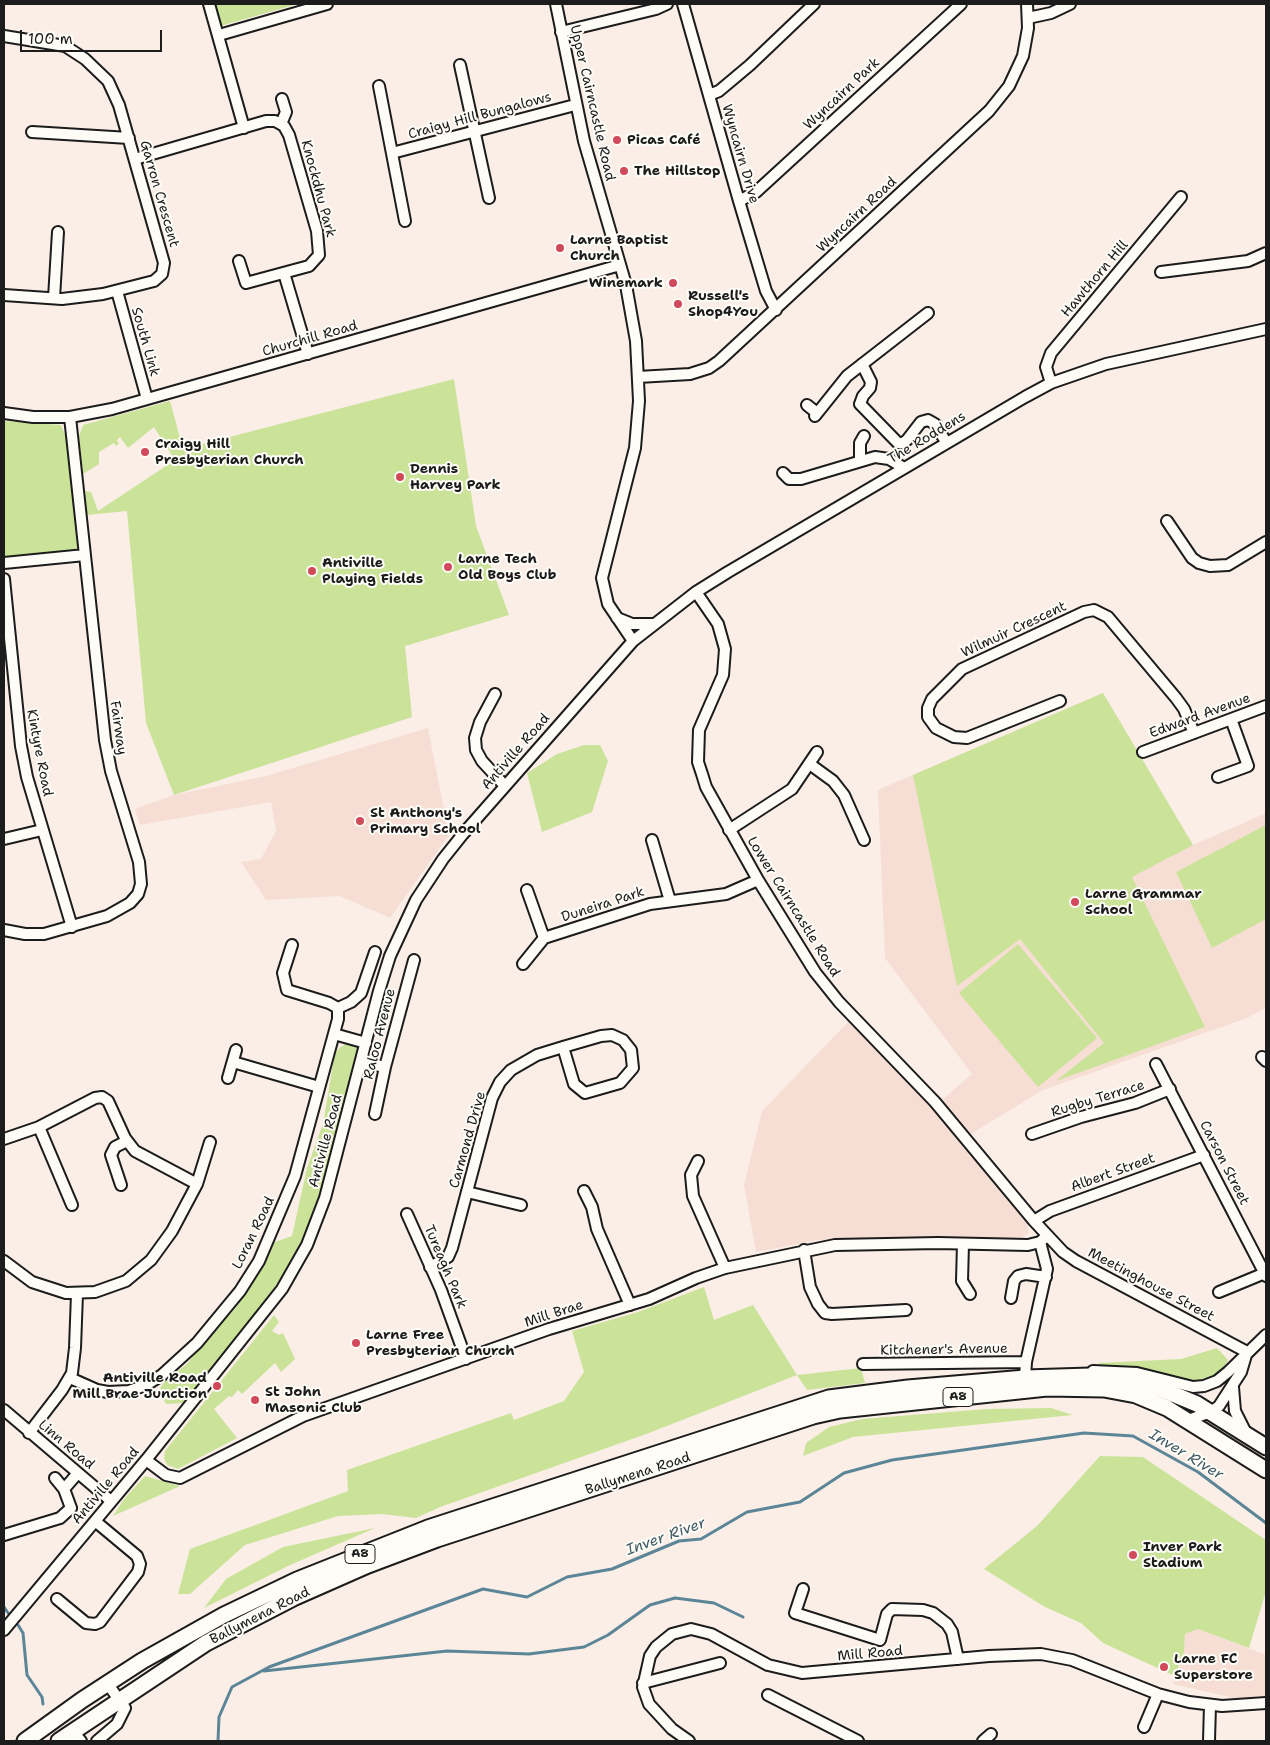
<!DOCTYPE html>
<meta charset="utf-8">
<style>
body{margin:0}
#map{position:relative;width:1270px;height:1745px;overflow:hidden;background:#faeee7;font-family:"Shantell Sans",sans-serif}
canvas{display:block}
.frame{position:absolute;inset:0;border:5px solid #1c1c1c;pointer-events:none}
.scale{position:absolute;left:20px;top:30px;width:142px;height:22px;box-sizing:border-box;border:2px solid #1c1c1c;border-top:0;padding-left:6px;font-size:15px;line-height:18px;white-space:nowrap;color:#1c1c1c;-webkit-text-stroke:4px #fdfcf7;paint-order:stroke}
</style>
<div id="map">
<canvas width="1270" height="1745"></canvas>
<div class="frame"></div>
<div class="scale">100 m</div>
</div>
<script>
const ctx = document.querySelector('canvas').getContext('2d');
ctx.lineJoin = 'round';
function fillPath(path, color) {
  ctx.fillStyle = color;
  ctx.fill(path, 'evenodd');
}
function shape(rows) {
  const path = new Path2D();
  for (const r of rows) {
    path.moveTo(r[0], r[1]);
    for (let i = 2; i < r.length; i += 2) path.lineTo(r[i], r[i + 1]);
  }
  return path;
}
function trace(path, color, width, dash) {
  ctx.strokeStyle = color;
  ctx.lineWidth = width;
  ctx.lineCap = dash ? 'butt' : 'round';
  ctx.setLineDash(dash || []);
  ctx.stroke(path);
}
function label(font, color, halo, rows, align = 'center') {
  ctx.font = font + ' "Shantell Sans",sans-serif';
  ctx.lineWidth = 4;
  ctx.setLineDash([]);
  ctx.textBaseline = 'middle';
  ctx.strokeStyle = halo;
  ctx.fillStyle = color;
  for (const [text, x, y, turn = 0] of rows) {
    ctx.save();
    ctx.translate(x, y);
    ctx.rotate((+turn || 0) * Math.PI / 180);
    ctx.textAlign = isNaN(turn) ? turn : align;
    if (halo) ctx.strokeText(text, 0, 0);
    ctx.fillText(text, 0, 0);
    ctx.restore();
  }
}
fillPath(shape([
 [1103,693,1193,845,1266,813,1266,1008,1247,1018,1043,1090,969,1135,942,1100,972,1074,885,958,878,790],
 [428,728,449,835,390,918,340,896,266,900,241,862,261,859,276,831,271,802,140,825,135,809,174,795,266,776],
 [849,1021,933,1105,1027,1223,1029,1233,1021,1238,818,1240,756,1252,744,1185,762,1111],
 [1198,1629,1266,1655,1266,1695,1238,1699,1173,1684,1184,1652,1185,1634]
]), '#f7ded4');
fillPath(shape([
 [214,4,298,4,220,26],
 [454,379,476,526,509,615,405,646,412,717,174,795,146,723,127,511,87,515,85,491,91,492,98,511,175,460,154,427,128,448,120,437,117,440,119,444,116,446,114,443,99,452,99,464,83,474,79,436,83,425,170,401,183,449],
 [4,421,61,425,67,439,79,543,76,549,70,553,4,559],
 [1103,693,1193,845,1132,877,1205,1027,1056,1081,1104,1043,1020,939,957,986,913,775],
 [584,745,600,745,608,761,592,812,542,832,527,773,557,754],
 [1266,825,1266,919,1212,948,1176,872],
 [1018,944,1097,1038,1038,1087,959,993],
 [348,1042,355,1044,358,1052,323,1190,313,1221,294,1257,274,1288,199,1384,183,1403,166,1404,159,1390,164,1382,188,1363,208,1336,235,1309,251,1286,272,1243,292,1236,307,1168,323,1124,334,1058,337,1050],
 [704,1287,714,1320,753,1305,797,1375,861,1368,865,1383,807,1390,797,1375,649,1433,440,1507,416,1518,382,1514,338,1516,245,1545,190,1594,178,1594,190,1549,348,1491,347,1470,511,1413,514,1420,564,1401,584,1372,572,1331,638,1312],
 [274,1315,279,1322,272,1331,279,1335,283,1333,295,1359,281,1372,275,1363,242,1394,238,1390,232,1397,229,1396,214,1409,237,1438,178,1469,167,1465,164,1458,165,1451],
 [1217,1348,1228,1360,1223,1369,1213,1376,1193,1381,1171,1377,1151,1370,1101,1365,1098,1363,1181,1359],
 [1051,1408,1073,1415,853,1437,803,1456,806,1443,829,1427,862,1419,986,1409],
 [1100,1456,1143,1457,1266,1540,1266,1591,1249,1648,1198,1629,1185,1634,1184,1652,1175,1676,1103,1643,1081,1623,1045,1607,984,1569,1037,1526],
 [145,1476,180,1486,113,1516,124,1499],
 [375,1528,288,1566,204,1608,226,1579,283,1547]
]), '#cae399');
trace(shape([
 [4,1607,8,1613],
 [18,1625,23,1633,27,1675,42,1697,43,1704],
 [264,1671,447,1651,529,1654,584,1647,608,1635,650,1605,675,1598,714,1603,743,1617],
 [218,1741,219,1717,232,1687,269,1667,483,1589,527,1597,567,1577,612,1569,679,1541,701,1539,747,1512,800,1502,844,1473,892,1460,1084,1433,1133,1436,1198,1472,1266,1523]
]), '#5c8697', 3);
const minor = shape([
 [209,4,244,128],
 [556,4,584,141,626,285,636,341,639,401,635,448,602,578,608,604,633,641],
 [683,4,739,201,766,291,776,310],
 [1028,18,1051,13,1070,4],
 [561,32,656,9,667,4],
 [219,35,327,4],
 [4,36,65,46,85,59,108,81,119,105,164,263,162,274,154,281,103,294,62,299,4,295],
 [460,65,489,198],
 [379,86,405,221],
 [709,95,719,91,750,65,814,4],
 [281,124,286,112,282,99],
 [32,132,129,138],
 [392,153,575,105],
 [135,159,266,121,275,121,284,126,289,135,317,231,319,255,309,266,246,283,239,261],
 [739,201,756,192,961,4],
 [1161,272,1248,261,1266,253],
 [284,273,308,354],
 [117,291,147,399],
 [54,298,58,232],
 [862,364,871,382,870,388,863,396,860,404,898,443,903,443,907,440,921,422,928,420,935,424,946,442],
 [638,377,690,374,709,368,719,361,989,111,1009,86,1023,56,1028,28,1027,4],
 [1051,383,1046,367,1051,353,1181,197],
 [807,405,817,413],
 [4,413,33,417,70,417,112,409,620,265],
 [815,416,847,376,928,313],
 [860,461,860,443,864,436],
 [783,473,789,479,801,479,875,457,889,459,904,468],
 [1167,521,1192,558,1199,563,1210,566,1228,565,1266,542],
 [4,563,85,555],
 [4,579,21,746,27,777,72,927],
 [696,592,718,624,725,649,723,675,699,730,698,762,702,774,706,787,758,880,815,972,839,1002,935,1102,1034,1221,1063,1252,1076,1261,1247,1352],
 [617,618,632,624,654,624],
 [495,694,480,722,475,738,476,750,482,761,505,786],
 [1060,701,967,738,954,737,936,728,928,717,928,708,932,699,962,669,1084,612,1094,610,1108,617,1176,698,1184,709,1194,733],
 [1143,752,1266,706],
 [811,765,833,781,844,795,864,840],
 [1218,777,1248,766,1231,719],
 [729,830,792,789,817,752],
 [4,839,42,830],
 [652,840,670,901],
 [527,890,544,938],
 [4,930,25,934,44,934,107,916,130,903,138,894,141,884,139,862,111,771,105,740,70,417],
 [292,945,283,973,287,990,329,1003,338,1008],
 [523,964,544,938,650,904,726,894,758,880],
 [338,1008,351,1002,361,993,375,952],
 [334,1034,366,1043],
 [1262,1057,1266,1061],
 [233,1062,319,1087],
 [361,1062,385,1067],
 [1156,1064,1266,1276],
 [228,1078,236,1050],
 [375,1114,385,1067,414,960],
 [39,1127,72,1205],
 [1032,1134,1081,1117,1135,1103,1170,1089],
 [4,1139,39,1127,95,1098,102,1097,108,1101,125,1138,135,1151,197,1184],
 [698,1161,691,1175,693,1196,725,1268],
 [121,1185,111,1155,115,1147,127,1141],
 [584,1191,592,1207,597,1229,630,1305],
 [467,1192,521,1205],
 [407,1214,441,1290,466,1359],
 [1034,1221,1050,1211,1204,1155],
 [963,1244,962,1281,970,1294],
 [804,1250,810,1287,818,1304,825,1313,832,1314,906,1310],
 [4,1261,32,1282,66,1293,95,1292,126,1281,151,1260,172,1231,197,1184,210,1142],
 [430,1267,448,1257,452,1248,492,1098,500,1082,511,1070,537,1055,563,1047,601,1036,612,1035,623,1040,631,1050,633,1068,620,1083,585,1093,574,1084,563,1047],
 [1219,1292,1265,1273],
 [1011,1298,1014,1281,1018,1276,1026,1274,1046,1277],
 [863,1364,1026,1362],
 [1093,1371,1137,1373,1193,1387,1204,1386,1217,1381,1228,1372,1266,1335],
 [1029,1377,1025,1378,1026,1362,1047,1269,1040,1242],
 [70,1378,97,1390,108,1392,129,1391,146,1385,162,1375,197,1343,240,1291,259,1261,295,1176,338,1019,338,1008],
 [1233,1387,1235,1411,1246,1433],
 [4,1410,111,1501],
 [1188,1420,1211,1412,1219,1406,1241,1372,1246,1355],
 [29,1433,62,1390,72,1373,75,1348,77,1294],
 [146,1460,166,1475,180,1478,303,1416,549,1329,649,1299,696,1278,725,1268,835,1245,938,1243,1028,1245,1040,1242,1047,1236],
 [64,1489,78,1473],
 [4,1535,60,1518,71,1508,64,1489,55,1478],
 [803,1589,795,1613,880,1640,887,1614,892,1609,923,1610,933,1613,947,1624,952,1632,958,1659],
 [57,1599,86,1623,95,1624,100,1622,138,1572,140,1564,137,1556,95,1521],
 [4,1630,146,1460,282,1289,307,1245,325,1198,379,991,390,956,416,900,443,859,463,834,633,641,696,592,728,572,1025,397,1051,383,1106,364,1266,329],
 [643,1683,720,1663],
 [768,1695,858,1741],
 [1144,1727,1158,1694],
 [73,1731,81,1741],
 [97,1741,117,1724,125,1708,107,1683],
 [689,1741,672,1729,649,1704,643,1687,650,1656,656,1647,672,1634,691,1629,711,1634,768,1665,802,1673,989,1656,1041,1654,1072,1660,1158,1694,1189,1702,1222,1706,1266,1703],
 [983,1741,991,1734],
 [1209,1741,1210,1705]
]);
const highway = shape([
 [25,1741,82,1700,142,1661,224,1615,297,1580,428,1528,829,1398,908,1388,1025,1378,1090,1376,1118,1379,1161,1389,1197,1404,1266,1447],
 [59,1741,206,1643,293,1598,368,1565,437,1539,813,1416,840,1410,1047,1388,1104,1389,1136,1395,1167,1408,1266,1470]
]);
trace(minor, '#1c1c1c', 14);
trace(highway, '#1c1c1c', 19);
trace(minor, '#fdfcf7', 10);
trace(highway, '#fdfcf7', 15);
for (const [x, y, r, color] of [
 [617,140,5,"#d1495b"],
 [624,171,5,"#d1495b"],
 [560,248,5,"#d1495b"],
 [673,283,5,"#d1495b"],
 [678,304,5,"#d1495b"],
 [145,452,5,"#d1495b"],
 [400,477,5,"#d1495b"],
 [448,567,5,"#d1495b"],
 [312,571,5,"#d1495b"],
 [360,821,5,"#d1495b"],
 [1075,902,5,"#d1495b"],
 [356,1343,5,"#d1495b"],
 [217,1386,5,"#d1495b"],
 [255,1400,5,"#d1495b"],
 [1133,1555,5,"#d1495b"],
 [1164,1667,5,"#d1495b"]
]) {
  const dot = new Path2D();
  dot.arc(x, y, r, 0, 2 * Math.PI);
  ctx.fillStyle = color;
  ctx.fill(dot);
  trace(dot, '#fdfcf7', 2);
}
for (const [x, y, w] of [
 [958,1397,30],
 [360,1554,30]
]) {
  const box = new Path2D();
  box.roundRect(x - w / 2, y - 9.5, w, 19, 4);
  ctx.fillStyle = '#fdfcf7';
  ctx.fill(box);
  trace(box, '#1c1c1c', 1);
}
label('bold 12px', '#1c1c1c', null, [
 ["A8",958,1397],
 ["A8",360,1554]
]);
label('14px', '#1c1c1c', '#fdfcf7', [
 ["Wyncairn Park",842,94,-43],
 ["Upper Cairncastle Road",592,103,77],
 ["Craigy Hill Bungalows",480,116,-15],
 ["Wyncairn Drive",740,154,74],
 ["Knockdhu Park",318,189,75],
 ["Garron Crescent",159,194,74],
 ["Wyncairn Road",857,215,-43],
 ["Hawthorn Hill",1095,279,-50],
 ["Churchill Road",310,339,-16],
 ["South Link",145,342,74],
 ["The Roddens",927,438,-31],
 ["Wilmuir Crescent",1014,630,-25],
 ["Edward Avenue",1200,716,-20],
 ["Fairway",118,728,82],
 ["Antiville Road",516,752,-49],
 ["Kintyre Road",39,753,79],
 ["Duneira Park",603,905,-18],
 ["Lower Cairncastle Road",793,907,58],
 ["Raloo Avenue",380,1034,-76],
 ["Rugby Terrace",1098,1099,-17],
 ["Carmond Drive",468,1140,-74],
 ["Antiville Road",326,1141,-75],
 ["Carson Street",1224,1163,63],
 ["Albert Street",1113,1173,-20],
 ["Loran Road",254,1233,-64],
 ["Tureagh Park",445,1267,67],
 ["Meetinghouse Street",1151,1285,28],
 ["Mill Brae",554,1314,-18],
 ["Kitchener's Avenue",944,1350,-1],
 ["Linn Road",66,1445,40],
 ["Ballymena Road",638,1474,-18],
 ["Antiville Road",106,1486,-50],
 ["Ballymena Road",260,1616,-27],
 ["Mill Road",870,1654,-5]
]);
label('bold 14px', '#1c1c1c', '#fdfcf7', [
 ["Picas Café",627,140],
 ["The Hillstop",634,171],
 ["Larne Baptist",570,240],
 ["Church",570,256],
 ["Winemark",663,283,"right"],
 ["Russell's",688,296],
 ["Shop4You",688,312],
 ["Craigy Hill",155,444],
 ["Presbyterian Church",155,460],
 ["Dennis",410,469],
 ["Harvey Park",410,485],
 ["Larne Tech",458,559],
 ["Old Boys Club",458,575],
 ["Antiville",322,563],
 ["Playing Fields",322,579],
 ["St Anthony's",370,813],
 ["Primary School",370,829],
 ["Larne Grammar",1085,894],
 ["School",1085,910],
 ["Larne Free",366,1335],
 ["Presbyterian Church",366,1351],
 ["Antiville Road",207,1378,"right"],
 ["Mill Brae Junction",207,1394,"right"],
 ["St John",265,1392],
 ["Masonic Club",265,1408],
 ["Inver Park",1143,1547],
 ["Stadium",1143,1563],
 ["Larne FC",1174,1659],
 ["Superstore",1174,1675]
], 'left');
label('italic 15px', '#415a64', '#fdfcf7', [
 ["Inver River",1186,1455,31],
 ["Inver River",666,1537,-20]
]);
</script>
